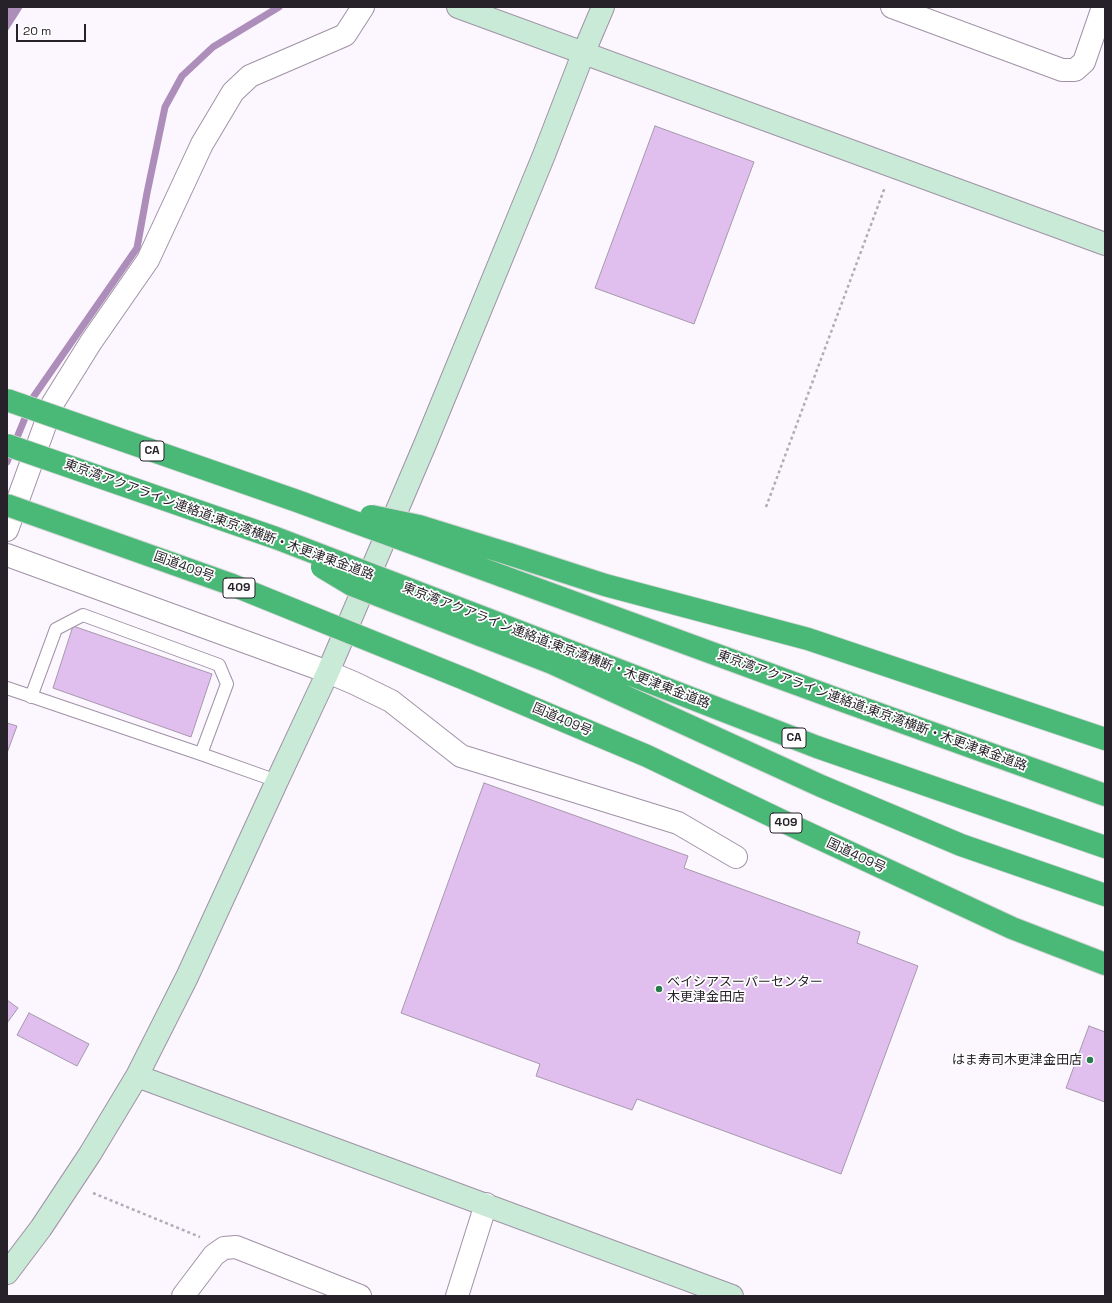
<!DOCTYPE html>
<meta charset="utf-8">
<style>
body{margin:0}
#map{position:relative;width:1112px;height:1303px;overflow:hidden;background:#fcf6ff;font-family:"Space Grotesk",sans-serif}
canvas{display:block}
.frame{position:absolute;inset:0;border:8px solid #272229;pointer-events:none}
.scale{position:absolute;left:16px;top:24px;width:70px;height:18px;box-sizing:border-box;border:2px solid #272229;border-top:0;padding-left:5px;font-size:12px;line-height:14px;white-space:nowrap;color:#272229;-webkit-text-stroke:3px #fff;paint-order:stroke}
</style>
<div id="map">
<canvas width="1112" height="1303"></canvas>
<div class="frame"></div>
<div class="scale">20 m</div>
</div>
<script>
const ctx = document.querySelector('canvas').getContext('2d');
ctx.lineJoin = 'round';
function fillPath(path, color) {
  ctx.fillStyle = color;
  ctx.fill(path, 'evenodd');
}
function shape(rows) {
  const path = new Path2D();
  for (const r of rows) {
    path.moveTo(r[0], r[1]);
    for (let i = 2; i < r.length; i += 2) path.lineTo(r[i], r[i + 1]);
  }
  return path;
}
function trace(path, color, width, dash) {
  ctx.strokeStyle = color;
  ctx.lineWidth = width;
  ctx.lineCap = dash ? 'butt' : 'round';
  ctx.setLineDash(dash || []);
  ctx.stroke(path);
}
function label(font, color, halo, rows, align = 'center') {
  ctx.font = font + ' "Space Grotesk","Noto Sans JP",sans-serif';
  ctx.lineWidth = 3.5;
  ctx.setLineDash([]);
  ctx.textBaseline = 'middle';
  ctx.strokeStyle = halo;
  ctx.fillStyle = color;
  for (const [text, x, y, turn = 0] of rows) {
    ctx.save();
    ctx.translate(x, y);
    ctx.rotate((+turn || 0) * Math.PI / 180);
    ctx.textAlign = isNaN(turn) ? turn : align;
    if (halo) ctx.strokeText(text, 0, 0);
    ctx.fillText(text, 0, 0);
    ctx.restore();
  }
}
fillPath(shape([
 [7,7,23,7,7,32]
]), '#ad8dba');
trace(shape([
 [7,462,34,396,137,248,147,193,165,107,182,76,213,47,279,7]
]), '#ad8dba', 7);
const building = shape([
 [655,126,754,162,694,324,595,288,655,126],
 [73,626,212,674,191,737,53,688,73,626],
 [7,723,17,726,7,753,7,723],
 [484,783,688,856,684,868,860,932,857,943,918,966,841,1174,637,1099,632,1110,536,1076,540,1064,401,1013,484,783],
 [7,1000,18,1008,7,1023,7,1000],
 [29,1013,89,1044,77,1066,17,1035,29,1013],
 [1089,1026,1105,1032,1105,1102,1066,1088,1089,1026]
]);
fillPath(building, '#e0bfee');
trace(building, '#a698ac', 1);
const lane = shape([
 [7,688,201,754,277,781],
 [31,697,56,629,83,615,219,665,227,684,201,754]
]);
const street = shape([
 [892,7,1062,70,1075,70,1084,62,1103,7],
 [7,530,53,403,91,342,148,260,202,144,233,92,250,76,345,35,363,7],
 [7,555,328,672,354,683,391,701,461,756,678,823,736,857],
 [183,1296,214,1255,224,1248,236,1247,360,1296],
 [457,1296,486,1204]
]);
const secondary = shape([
 [458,7,1105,244],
 [137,1076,732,1296],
 [7,1273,41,1228,90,1154,137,1076,187,977,277,781,328,672,426,442,544,155,583,54,603,7]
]);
const highway = shape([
 [509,554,605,585,808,639,1105,739],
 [502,576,832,697,1105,795],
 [487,619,817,747,1105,847],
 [480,635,552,663,821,786,961,845,1105,895],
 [467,680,647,756,797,828,1012,928,1105,964]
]);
trace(lane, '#9f92a5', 14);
trace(street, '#9f92a5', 24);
trace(secondary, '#9f92a5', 24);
trace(highway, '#d8d7d8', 24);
trace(shape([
 [766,507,885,187],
 [93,1193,200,1237]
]), '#b2acb4', 2.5, [3, 3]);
trace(lane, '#fff', 12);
trace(street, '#fff', 22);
trace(secondary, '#c9ead6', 22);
trace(highway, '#4ab877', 22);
const highwayBridge = shape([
 [7,400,297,501,502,576],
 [7,445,276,538,487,619],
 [7,505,230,584,467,680],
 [371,516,419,526,509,554],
 [322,567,352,585,480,635]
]);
trace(highwayBridge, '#d8d7d8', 24, []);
trace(highwayBridge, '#4ab877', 22);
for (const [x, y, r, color] of [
 [659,989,4,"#297a4c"],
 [1090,1060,4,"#297a4c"]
]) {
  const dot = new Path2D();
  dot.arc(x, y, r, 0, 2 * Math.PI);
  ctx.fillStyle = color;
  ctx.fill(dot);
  trace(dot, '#fff', 1.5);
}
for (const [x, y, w] of [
 [152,451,24],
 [239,588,32],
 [794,738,24],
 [786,823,32]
]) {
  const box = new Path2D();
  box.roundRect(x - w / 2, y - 10, w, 20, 3);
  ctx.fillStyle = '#fff';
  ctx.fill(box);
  trace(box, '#272229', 1);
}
label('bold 12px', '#272229', null, [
 ["CA",152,451],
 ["409",239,588],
 ["CA",794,738],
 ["409",786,823]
]);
label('13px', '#272229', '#fff', [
 ["東京湾アクアライン連絡道;東京湾横断・木更津東金道路",219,520,20],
 ["国道409号",184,567,20],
 ["東京湾アクアライン連絡道;東京湾横断・木更津東金道路",556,646,21],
 ["東京湾アクアライン連絡道;東京湾横断・木更津東金道路",872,711,20],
 ["国道409号",562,720,23],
 ["国道409号",856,856,25]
]);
label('13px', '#272229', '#fff', [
 ["ベイシアスーパーセンター",667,982],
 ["木更津金田店",667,997],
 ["はま寿司木更津金田店",1082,1060,"right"]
], 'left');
</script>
